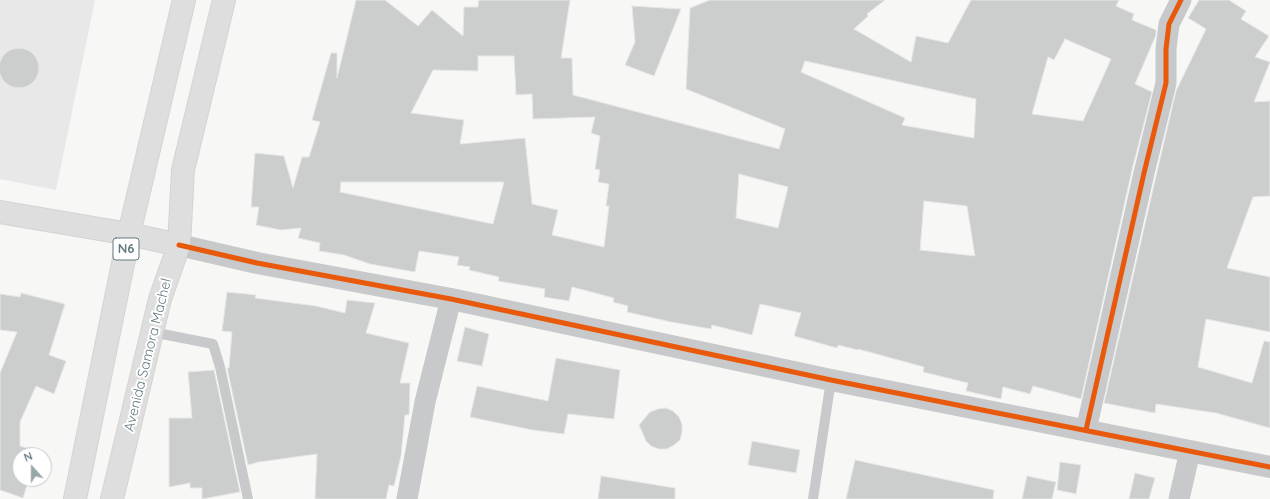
<!DOCTYPE html>
<style>
body{margin:0}
#map{position:relative;width:1270px;height:499px;overflow:hidden;background:#f7f7f6;font-family:Quicksand,sans-serif}
canvas{display:block}
.north{position:absolute;left:12px;top:447px;width:40px;height:40px;box-sizing:border-box;background:#fff;border:1px solid #c1cacc;border-radius:50%;rotate:339deg;font-size:11px;font-weight:700;line-height:16px;text-align:center;color:#647a7f}
.north::after{content:'';display:block;margin:auto;width:14px;height:18px;background:#97a6a9;clip-path:polygon(50% 0,100% 100%,50% 72%,0 100%)}
</style>
<div id="map">
<canvas width="1270" height="499"></canvas>
<div class="north">N</div>
</div>
<script>
const ctx = document.querySelector('canvas').getContext('2d');
ctx.lineJoin = 'round';
function fillPath(path, color) {
  ctx.fillStyle = color;
  ctx.fill(path, 'evenodd');
}
function shape(rows) {
  const path = new Path2D();
  for (const r of rows) {
    if (r.length === 3) {
      path.moveTo(r[0] + r[2], r[1]);
      path.arc(r[0], r[1], r[2], 0, 2 * Math.PI);
      continue;
    }
    path.moveTo(r[0], r[1]);
    for (let i = 2; i < r.length; i += 2) path.lineTo(r[i], r[i + 1]);
  }
  return path;
}
function trace(path, color, width, dash) {
  ctx.strokeStyle = color;
  ctx.lineWidth = width;
  ctx.lineCap = dash ? 'butt' : 'round';
  ctx.setLineDash(dash || []);
  ctx.stroke(path);
}
function label(font, color, halo, rows, align = 'center') {
  ctx.font = font + ' Quicksand,sans-serif';
  ctx.lineWidth = 4;
  ctx.setLineDash([]);
  ctx.textBaseline = 'middle';
  ctx.strokeStyle = halo;
  ctx.fillStyle = color;
  for (const [text, x, y, turn = 0] of rows) {
    ctx.save();
    ctx.translate(x, y);
    ctx.rotate((+turn || 0) * Math.PI / 180);
    ctx.textAlign = isNaN(turn) ? turn : align;
    if (halo) ctx.strokeText(text, 0, 0);
    ctx.fillText(text, 0, 0);
    ctx.restore();
  }
}
fillPath(shape([
 [0,0,95,0,56,190,0,179]
]), '#e7e8e7');
const building = shape([
 [356,0,385,0,418,26,432,10,463,36,464,7,478,7,479,0,570,0,561,58,572,58,573,95,779,149,785,129,686,89,690,8,710,0,885,0,867,14,868,16,854,29,911,62,916,36,948,43,971,0,1119,0,1116,6,1134,14,1132,20,1156,30,1156,35,1135,84,1152,92,1132,170,1081,399,1033,386,1030,394,1003,387,1001,399,966,391,968,383,923,372,924,367,858,349,858,350,838,345,837,348,794,336,801,313,760,304,752,335,712,325,711,329,671,322,627,312,628,306,613,302,614,298,572,287,569,301,544,297,545,289,498,281,499,277,469,270,470,267,457,265,459,257,419,251,415,272,370,264,344,255,319,251,320,243,298,238,301,228,281,230,256,225,259,207,251,207,255,153,284,156,293,188,302,157,309,157,320,122,312,120,331,53,337,53,337,78,356,0],
 [1065,39,1111,59,1083,121,1032,114,1048,57,1054,60,1065,39],
 [478,56,514,56,516,95,532,94,533,119,595,117,591,133,600,136,595,169,600,170,598,182,609,184,606,206,609,206,604,247,552,235,558,210,532,204,525,138,460,144,464,120,411,113,433,70,478,71,478,56],
 [805,61,976,99,974,138,902,125,905,118,801,72,805,61],
 [739,174,788,187,778,228,736,218,739,174],
 [341,182,504,182,493,224,340,192,341,182],
 [924,201,967,206,975,256,920,250,924,201],
 [1199,0,1229,0,1246,11,1241,19,1269,36,1255,57,1270,62,1254,102,1270,101,1270,196,1253,197,1227,268,1270,277,1270,332,1206,319,1198,367,1252,383,1264,341,1270,342,1270,428,1216,413,1156,404,1155,413,1104,403,1156,176,1176,91,1206,29,1188,18,1199,0],
 [632,6,681,9,654,76,625,65,635,42,632,6],
 [19,68,20],
 [227,292,256,295,255,298,316,306,345,313,347,300,375,303,366,333,409,343,400,383,410,383,409,415,405,415,401,456,394,486,389,485,386,499,315,499,317,454,259,462,248,465,227,368,229,368,232,332,222,331,227,292],
 [21,293,65,304,49,355,66,361,54,394,36,386,20,422,20,446,37,451,36,455,20,455,20,479,29,479,23,498,0,490,0,373,17,332,0,330,0,294,20,297,21,293],
 [465,327,489,334,482,366,457,361,465,327],
 [556,358,620,370,614,419,568,414,564,434,532,430,470,417,477,386,548,401,556,358],
 [214,370,240,492,202,499,202,488,190,488,190,483,169,487,169,418,192,418,188,372,214,370],
 [666,408,673,411,679,417,682,424,682,432,680,440,674,445,667,449,659,449,651,446,646,441,639,425,650,412,658,409,666,408],
 [752,441,800,450,796,473,748,465,752,441],
 [855,460,994,490,993,499,846,499,855,460],
 [1060,462,1081,465,1076,494,1057,490,1060,462],
 [1135,473,1155,478,1149,499,1129,499,1135,473],
 [601,476,675,488,675,499,598,499,601,476],
 [1027,476,1056,482,1052,499,1022,499,1027,476]
]);
fillPath(building, '#cccece');
trace(building, '#e6e6e6', 1);
const secondary = shape([
 [0,212,129,234,179,245]
]);
const trunk = shape([
 [75,499,129,234,184,0],
 [112,499,160,299,179,245,183,170,224,0]
]);
trace(secondary, '#d2d3d3', 24);
trace(trunk, '#d3d4d3', 24);
trace(shape([
 [152,332,213,344,220,367,248,499],
 [813,499,831,380]
]), '#c7c9ca', 10);
trace(shape([
 [1086,430,1144,173,1166,83,1166,49,1169,24,1181,0],
 [407,499,425,402,451,299],
 [1179,499,1190,451]
]), '#c7c9ca', 21);
trace(shape([
 [179,245,257,263,451,299,831,380,1270,467]
]), '#c7c9ca', 22);
trace(secondary, '#dedede', 22);
trace(trunk, '#dedede', 22);
trace(shape([
 [179,245,257,263,451,299,831,380,1270,467],
 [1086,430,1144,173,1166,83,1166,49,1169,24,1181,0]
]), '#e8590c', 5);
for (const [x, y, w] of [
 [126,249,26]
]) {
  const box = new Path2D();
  box.roundRect(x - w / 2, y - 11, w, 22, 3);
  ctx.fillStyle = '#fff';
  ctx.fill(box);
  trace(box, '#647a7f', 1);
}
label('bold 13px', '#647a7f', null, [
 ["N6",126,249]
]);
label('14px', '#647a7f', '#fff', [
 ["Avenida Samora Machel",148,355,-76]
]);
</script>
